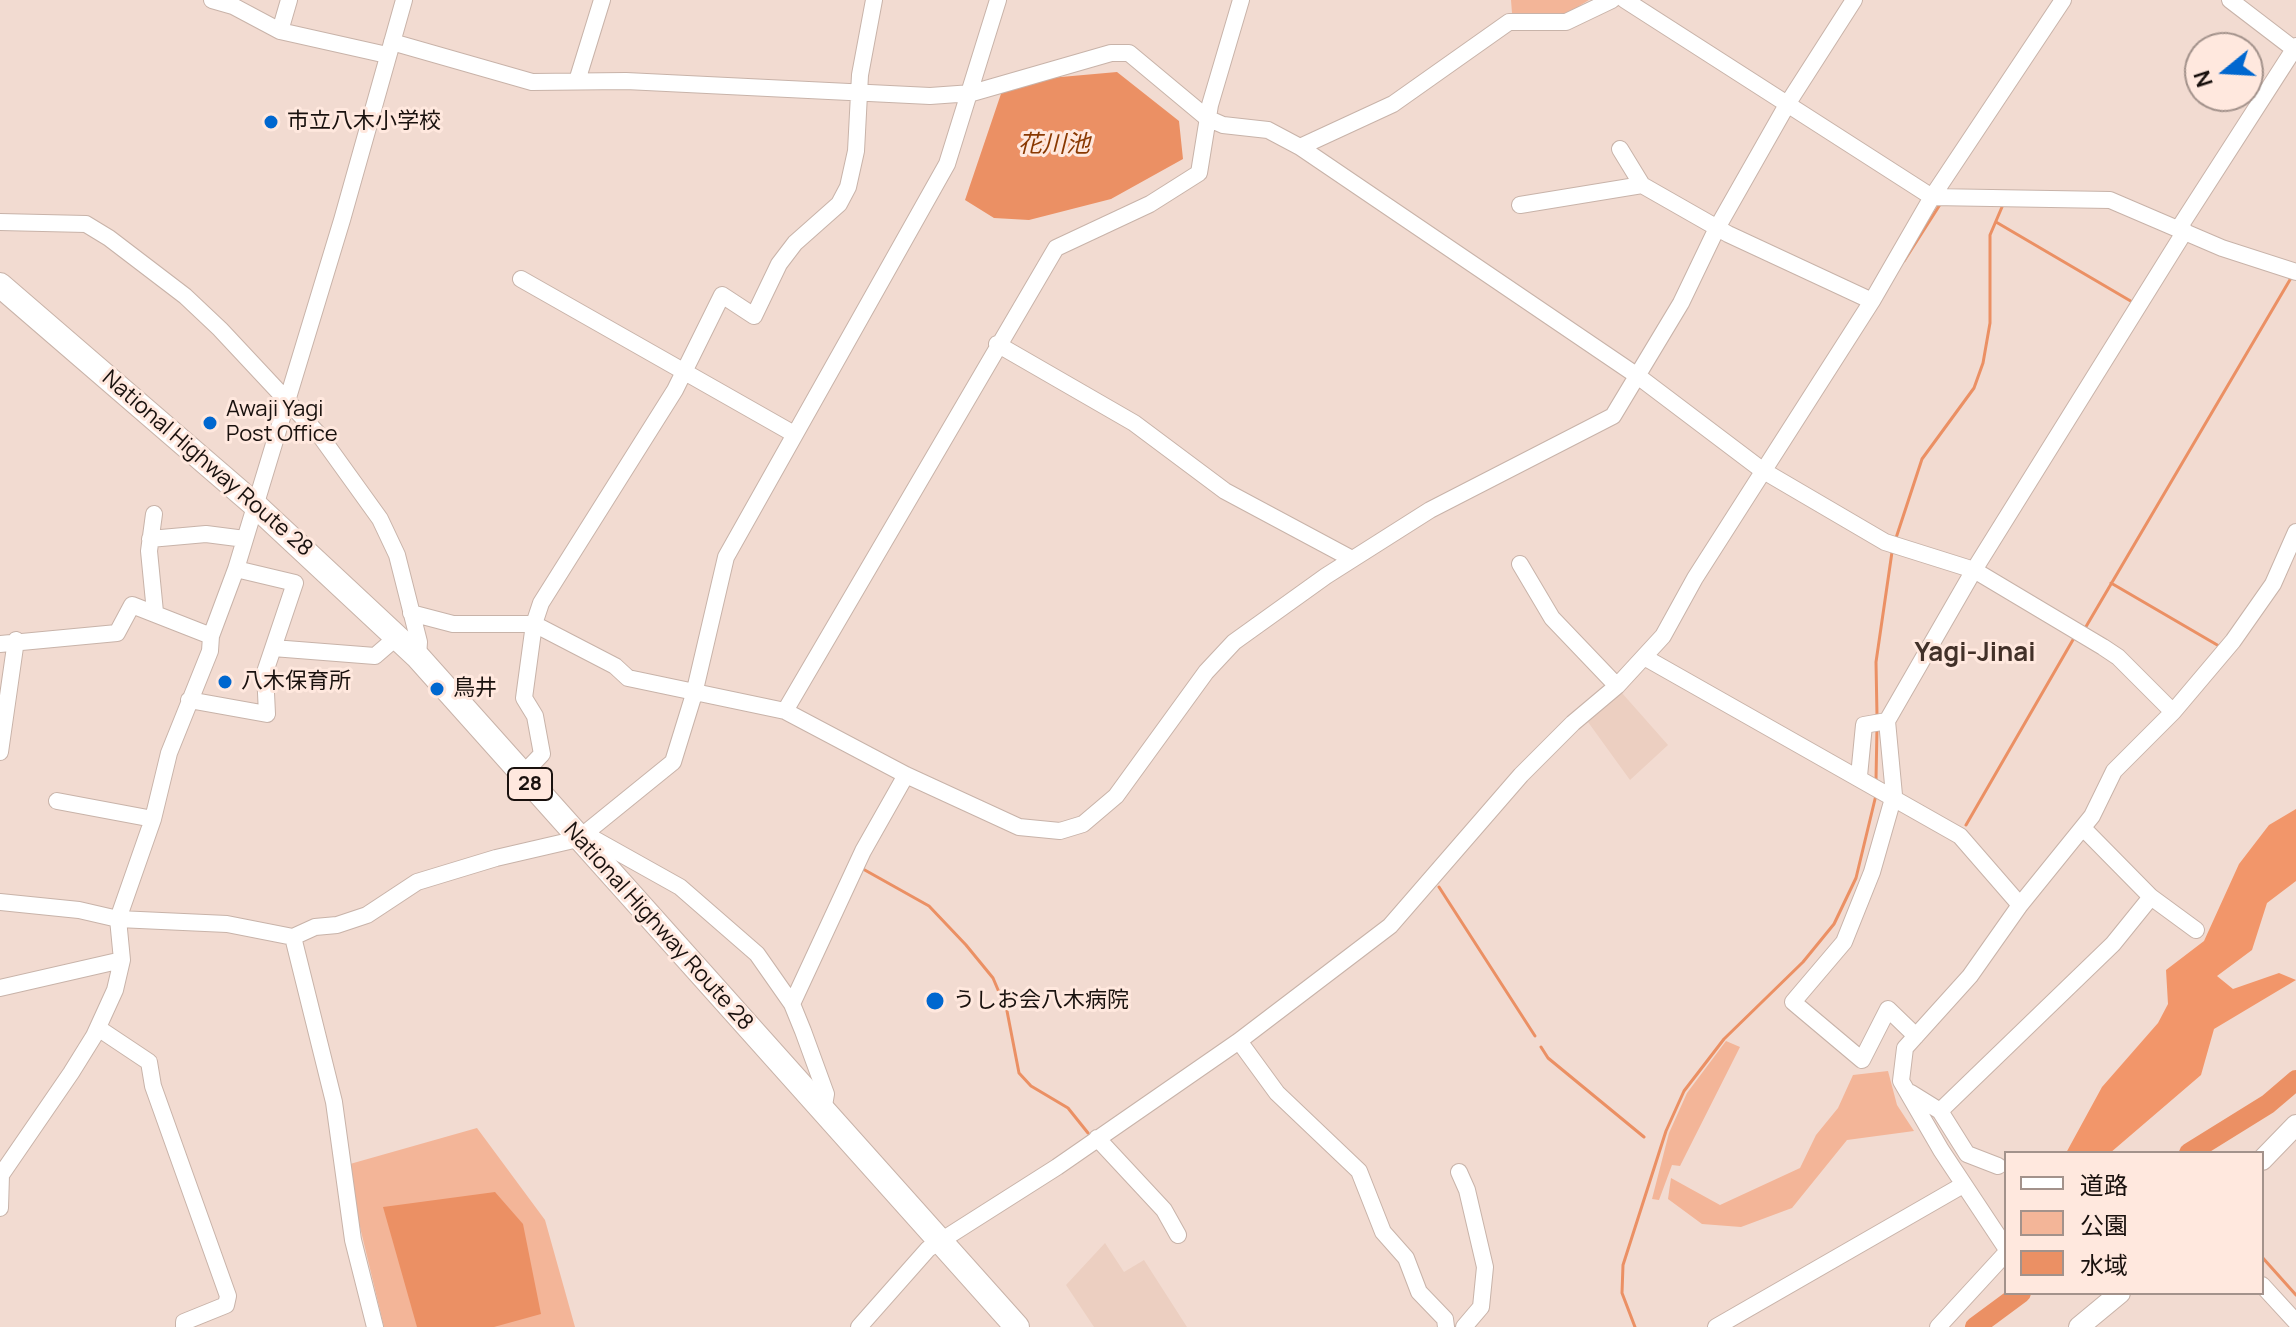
<!DOCTYPE html>
<meta charset="utf-8">
<style>
body{margin:0}
#map{position:relative;width:2296px;height:1327px;overflow:hidden;background:#f2dbd1;font-family:Manrope,"Noto Sans JP",sans-serif}
canvas{display:block}
.legend{position:absolute;left:2004px;top:1151px;width:260px;height:144px;box-sizing:border-box;background:#ffe8de;border:2px solid #a3928b;margin:0;padding:10px 14px;list-style:none;font-size:24px;color:#19110e}
.legend li{display:flex;align-items:center;gap:16px;height:40px}
.legend b{width:40px;border:2px solid #a3928b}
.north{position:absolute;left:2184px;top:32px;width:80px;height:80px;box-sizing:border-box;background:#ffe8de;border:2px solid #a3928b;border-radius:50%;rotate:252deg;font-size:22px;font-weight:700;line-height:32px;text-align:center;color:#19110e}
.north::after{content:'';display:block;margin:auto;width:28px;height:36px;background:#0067cf;clip-path:polygon(50% 0,100% 100%,50% 72%,0 100%)}
</style>
<div id="map">
<canvas width="2296" height="1327"></canvas>
<ul class="legend">
<li><b style="height:10px;background:#fff"></b>道路</li>
<li><b style="height:22px;background:#f3b598"></b>公園</li>
<li><b style="height:22px;background:#eb9064"></b>水域</li>
</ul>
<div class="north">N</div>
</div>
<script>
const ctx = document.querySelector('canvas').getContext('2d');
ctx.lineJoin = 'round';
function fillPath(path, color) {
  ctx.fillStyle = color;
  ctx.fill(path, 'evenodd');
}
function shape(rows) {
  const path = new Path2D();
  for (const r of rows) {
    path.moveTo(r[0], r[1]);
    for (let i = 2; i < r.length; i += 2) path.lineTo(r[i], r[i + 1]);
  }
  return path;
}
function trace(path, color, width, dash) {
  ctx.strokeStyle = color;
  ctx.lineWidth = width;
  ctx.lineCap = dash ? 'butt' : 'round';
  ctx.setLineDash(dash || []);
  ctx.stroke(path);
}
function label(font, color, halo, rows, align = 'center') {
  ctx.font = font + ' Manrope,"Noto Sans JP",sans-serif';
  ctx.lineWidth = 6;
  ctx.setLineDash([]);
  ctx.textBaseline = 'middle';
  ctx.strokeStyle = halo;
  ctx.fillStyle = color;
  for (const [text, x, y, turn = 0] of rows) {
    ctx.save();
    ctx.translate(x, y);
    ctx.rotate((+turn || 0) * Math.PI / 180);
    ctx.textAlign = isNaN(turn) ? turn : align;
    if (halo) ctx.strokeText(text, 0, 0);
    ctx.fillText(text, 0, 0);
    ctx.restore();
  }
}
fillPath(shape([
 [1622,693,1668,745,1630,780,1588,722],
 [1105,1243,1124,1272,1144,1260,1187,1327,1094,1327,1066,1285]
]), '#eccfc1');
fillPath(shape([
 [1511,0,1589,0,1566,14,1512,13],
 [1726,1041,1740,1047,1680,1166,1672,1165,1659,1200,1652,1199,1669,1133,1687,1093],
 [1888,1071,1897,1105,1914,1131,1847,1140,1792,1208,1741,1227,1702,1224,1668,1199,1671,1178,1720,1205,1800,1168,1816,1135,1838,1108,1853,1075],
 [477,1128,545,1220,575,1327,384,1327,354,1202,350,1164]
]), '#f3b598');
fillPath(shape([
 [2296,809,2296,881,2267,903,2252,950,2217,976,2233,989,2279,973,2296,980,2214,1029,2201,1075,2110,1153,2066,1153,2102,1087,2158,1023,2168,1004,2166,970,2204,941,2239,864,2269,825]
]), '#f2966a');
fillPath(shape([
 [1117,72,1179,121,1183,159,1111,199,1029,220,994,218,965,200,1005,82],
 [495,1192,523,1224,541,1314,494,1327,417,1327,383,1207]
]), '#eb9064');
trace(shape([
 [1996,222,2134,303],
 [1904,261,1941,203],
 [1895,541,1922,459,1974,388,1983,363,1990,323,1990,235,2002,207],
 [2111,583,2219,646],
 [2084,630,2291,278],
 [1877,716,1876,662,1892,552],
 [1876,780,1877,727],
 [1966,825,2074,638],
 [863,869,929,906,966,945,993,978,1007,1011,1019,1073,1031,1086,1068,1108,1088,1133],
 [1439,887,1535,1036],
 [1541,1047,1548,1058,1644,1137],
 [2262,1257,2296,1295],
 [1635,1327,1622,1293,1623,1265,1666,1131,1684,1091,1724,1039,1803,962,1834,924,1856,878,1876,795]
]), '#eb9064', 3);
trace(shape([
 [2189,1153,2268,1104,2296,1080],
 [1975,1327,2021,1293]
]), '#eb9064', 20);
const minor = shape([
 [212,0,233,6,280,31,387,55],
 [1625,0,1932,197,2110,200,2222,248,2296,272],
 [2230,0,2294,49],
 [280,31,289,0],
 [392,42,532,82,626,81,930,96,972,93,1111,53,1129,53,1207,118,1223,125,1268,130,1300,147,1639,377,1762,470,1885,542,1974,570,2103,647,2118,657,2173,712],
 [577,81,602,0],
 [1300,147,1393,104,1509,22,1566,22,1612,0],
 [1620,149,1642,185,1728,234,1872,301],
 [1520,205,1642,185],
 [0,222,86,224,109,238,185,296,220,329,321,437,380,519,397,555,419,642,418,657],
 [2179,228,2296,46],
 [521,279,794,434],
 [997,344,1134,423,1225,491,1352,559],
 [154,514,149,551,155,612],
 [150,539,206,534,245,539],
 [1520,564,1552,618,1617,686],
 [411,613,453,624,534,624,615,666,628,678,785,711,906,775,1019,827,1060,831,1083,824,1116,796,1206,672,1234,642,1326,576,1430,510,1613,416,1681,303,1717,228,1788,103,1854,0],
 [0,644,117,633,132,605,211,636],
 [273,648,375,656,397,637],
 [1644,657,1960,836,2020,905],
 [189,700,267,714,265,672,295,583,236,569],
 [785,711,1056,248,1150,204,1199,173,1210,105,1241,0],
 [0,752,16,640],
 [522,775,542,754,535,716,524,698,534,624,541,603,675,390,722,295,754,316,779,264,795,243,839,204,848,187,856,151,860,75,874,0],
 [1859,776,1864,725,1887,721],
 [57,801,153,819],
 [2083,828,2151,897,2196,930],
 [578,839,673,762,694,694,726,557,947,164,998,0],
 [0,902,79,910,118,919,227,924,293,937,315,927,337,925,367,915,417,882,496,858,578,839,596,840,680,887,757,954,792,1004,803,1031,826,1094,823,1111],
 [293,937,334,1102,353,1240,375,1327],
 [0,988,122,960],
 [792,1004,863,851,906,775],
 [98,1028,149,1062,153,1086,228,1296,226,1305,184,1322,184,1327],
 [1916,1036,1888,1009,1862,1060,1793,1002,1844,942,1872,872,1894,795,1887,721,1974,570,2185,231],
 [1239,1041,1277,1093,1359,1171,1383,1232,1406,1258,1419,1292,1445,1319,1446,1327],
 [1911,1093,1940,1111,1967,1154,1998,1166],
 [1940,1111,2113,944,2151,897],
 [1097,1138,1164,1210,1178,1235],
 [1459,1172,1467,1190,1485,1267,1481,1307,1464,1327],
 [0,1208,1,1175,71,1073,94,1036,115,990,122,960,118,919,153,819,169,753,210,651,211,636,236,569,342,220,404,0],
 [2006,1248,1941,1150,1901,1081,1905,1048,1970,976,2020,905,2092,816,2114,771,2173,712,2233,641,2273,584,2296,532],
 [2262,1285,2296,1322],
 [859,1327,928,1249,1057,1167,1239,1041,1390,926,1521,775,1573,723,1617,686,1663,636,1695,578,1872,301,1932,197,2063,0],
 [1716,1327,1963,1185],
 [1938,1327,2006,1253]
]);
const major = shape([
 [2262,1160,2296,1125],
 [2079,1327,2120,1293]
]);
const highway = shape([
 [0,285,255,505,418,657,1017,1327]
]);
trace(minor, '#c8b3a9', 18);
trace(major, '#c8b3a9', 22);
trace(highway, '#c8b3a9', 26);
trace(minor, '#fff', 16);
trace(major, '#fff', 20);
trace(highway, '#fff', 24);
for (const [x, y, r, color] of [
 [271,122,8,"#0067cf"],
 [210,423,8,"#0067cf"],
 [225,682,8,"#0067cf"],
 [437,689,8,"#0067cf"],
 [935,1001,10,"#0067cf"]
]) {
  const dot = new Path2D();
  dot.arc(x, y, r, 0, 2 * Math.PI);
  ctx.fillStyle = color;
  ctx.fill(dot);
  trace(dot, '#ffe8de', 3);
}
for (const [x, y, w] of [
 [530,784,44]
]) {
  const box = new Path2D();
  box.roundRect(x - w / 2, y - 16, w, 32, 6);
  ctx.fillStyle = '#ffe8de';
  ctx.fill(box);
  trace(box, '#19110e', 2);
}
label('bold 20px', '#19110e', null, [
 ["28",530,784]
]);
label('22px', '#19110e', '#ffe8de', [
 ["市立八木小学校",287,122],
 ["Awaji Yagi",226,410],
 ["Post Office",226,435],
 ["八木保育所",241,682],
 ["鳥井",453,689],
 ["うしお会八木病院",953,1001]
], 'left');
label('22px', '#19110e', '#ffe8de', [
 ["National Highway Route 28",207,464,41],
 ["National Highway Route 28",658,927,48]
]);
label('italic 24px', '#893801', '#ffe8de', [
 ["花川池",1054,145]
]);
label('bold 26px', '#423129', '#ffe8de', [
 ["Yagi-Jinai",1975,654]
]);
</script>
